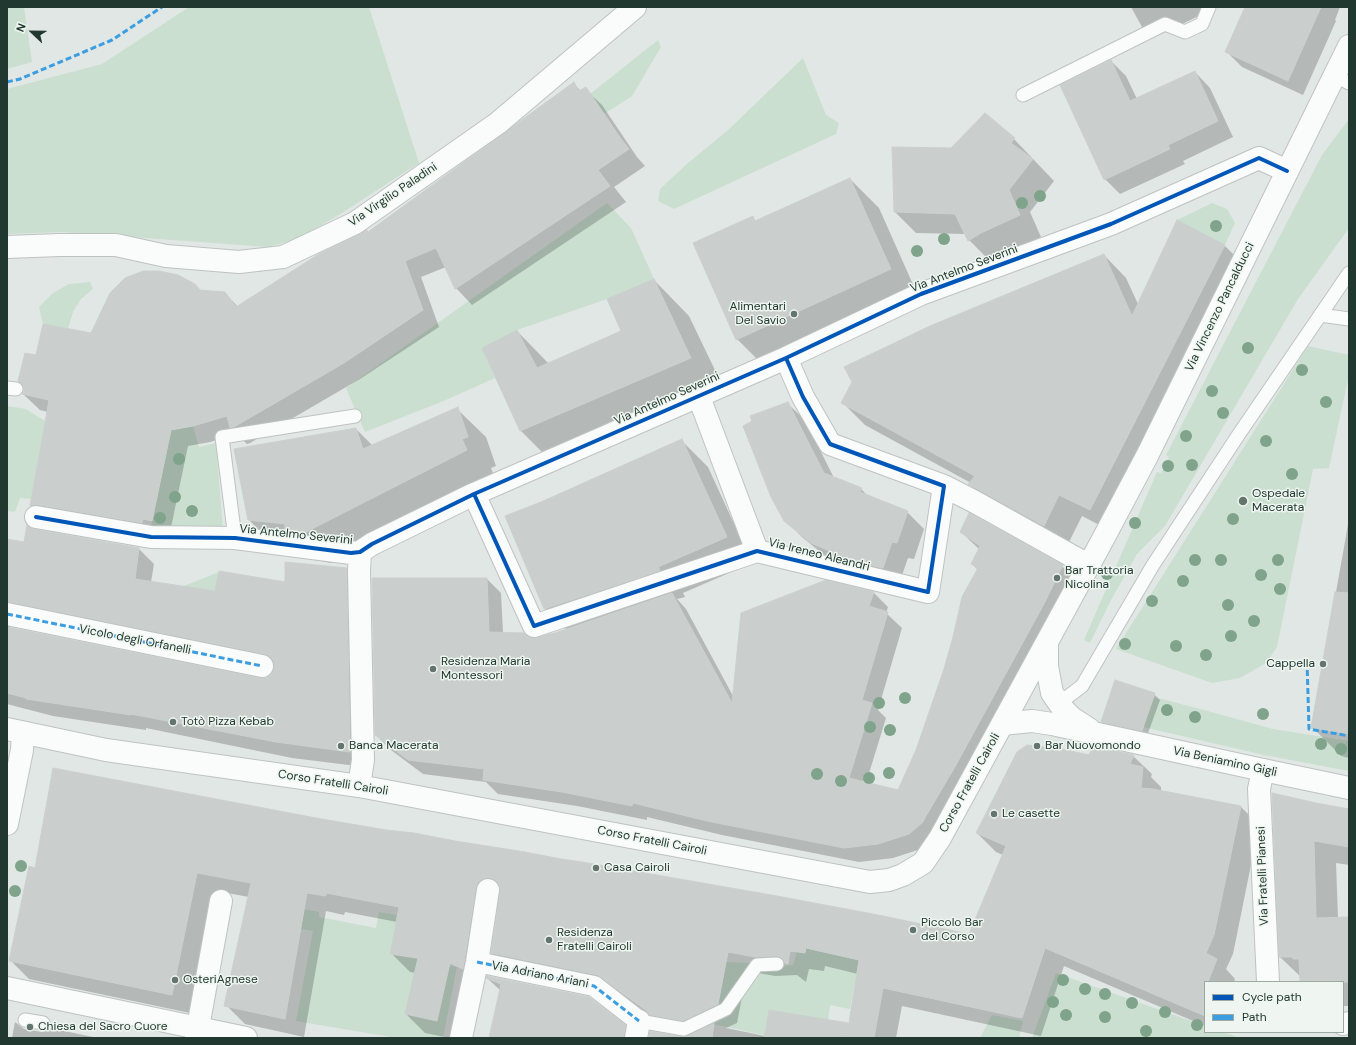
<!DOCTYPE html>
<meta charset="utf-8">
<style>
body{margin:0}
#map{position:relative;width:1356px;height:1045px;overflow:hidden;background:#e1e7e4;font-family:"DM Sans",sans-serif}
canvas{display:block}
.frame{position:absolute;inset:0;border:8px solid #213830;pointer-events:none}
.legend{position:absolute;left:1204px;top:981px;width:140px;height:52px;box-sizing:border-box;background:#eff6f2;border:1px solid #9daaa4;margin:0;padding:5px 7px;list-style:none;font-size:12px;color:#213830}
.legend li{display:flex;align-items:center;gap:8px;height:20px}
.legend b{width:20px;border:1px solid #9daaa4}
.north{position:absolute;left:12px;top:12px;width:40px;height:40px;-webkit-text-stroke:3px #eff6f2;paint-order:stroke;rotate:292deg;font-size:11px;font-weight:700;line-height:16px;text-align:center;color:#213830}
.north::after{content:'';display:block;margin:auto;width:14px;height:18px;background:#213830;clip-path:polygon(50% 0,100% 100%,50% 72%,0 100%)}
</style>
<div id="map">
<canvas width="1356" height="1045"></canvas>
<div class="frame"></div>
<ul class="legend">
<li><b style="height:5px;background:#0057b8"></b>Cycle path</li>
<li><b style="height:5px;background:#3c9ee1"></b>Path</li>
</ul>
<div class="north">N</div>
</div>
<script>
const ctx = document.querySelector('canvas').getContext('2d');
ctx.lineJoin = 'round';
function fillPath(path, color) {
  ctx.fillStyle = color;
  ctx.fill(path, 'evenodd');
}
function shape(rows) {
  const path = new Path2D();
  for (const r of rows) {
    path.moveTo(r[0], r[1]);
    for (let i = 2; i < r.length; i += 2) path.lineTo(r[i], r[i + 1]);
  }
  return path;
}
function trace(path, color, width, dash) {
  ctx.strokeStyle = color;
  ctx.lineWidth = width;
  ctx.lineCap = dash ? 'butt' : 'round';
  ctx.setLineDash(dash || []);
  ctx.stroke(path);
}
function label(font, color, halo, rows, align = 'center') {
  ctx.font = font + ' "DM Sans",sans-serif';
  ctx.lineWidth = 3;
  ctx.setLineDash([]);
  ctx.textBaseline = 'middle';
  ctx.strokeStyle = halo;
  ctx.fillStyle = color;
  for (const [text, x, y, turn = 0] of rows) {
    ctx.save();
    ctx.translate(x, y);
    ctx.rotate((+turn || 0) * Math.PI / 180);
    ctx.textAlign = isNaN(turn) ? turn : align;
    if (halo) ctx.strokeText(text, 0, 0);
    ctx.fillText(text, 0, 0);
    ctx.restore();
  }
}
fillPath(shape([
 [7,7,24,7,32,62,7,69],
 [189,7,369,7,419,163,342,213,298,239,268,247,62,232,7,234,7,89,102,64],
 [658,40,661,47,632,96,604,114,590,94],
 [803,58,826,115,839,123,836,134,674,209,658,201,660,189,688,163,727,131],
 [1349,119,1349,228,1298,299,1165,526,1137,554,1111,600,1090,643,1084,640,1157,472,1161,473,1169,457,1166,455,1322,155],
 [607,203,631,228,654,279,607,299,517,330,482,348,495,378,446,400,365,432,346,388],
 [1212,203,1227,209,1235,223,1225,245,1177,220],
 [90,282,93,289,81,299,73,312,68,329,43,324,39,307,53,293,69,284],
 [1308,346,1349,355,1349,375,1329,468,1313,469,1277,647,1266,663,1240,678,1212,683,1116,649],
 [7,406,26,409,45,421,31,499,20,498,15,512,7,511],
 [193,426,199,447,216,443,223,531,151,526,171,430],
 [219,572,212,615,180,610,184,586],
 [1154,697,1204,710,1273,729,1349,741,1349,771,1264,755,1143,727],
 [304,909,319,912,319,917,376,928,379,912,397,915,390,954,457,967,443,1038,397,1038,296,1021,313,931,301,929],
 [806,948,859,960,850,1009,830,1005,828,1020,769,1010,764,1035,708,1023,762,968,793,965,797,952],
 [726,962,751,963,725,1003,718,1007],
 [1056,973,1205,1026,1205,1032,1223,1032,1240,1038,1032,1038],
 [992,1015,1023,1021,1019,1038,980,1038]
]), '#cadfd0');
fillPath(shape([
 [1131,7,1203,7,1207,12,1153,38,1142,27],
 [1246,7,1340,7,1335,20,1336,21,1303,95,1242,67,1227,52],
 [1111,61,1126,76,1137,99,1195,72,1210,88,1233,137,1183,161,1185,164,1120,194,1105,179],
 [574,84,581,91,585,89,602,105,637,157,645,166,614,187,626,202,472,305,456,288,446,267,421,277,439,327,360,379,250,443,247,444,237,434,210,442,188,446,169,537,48,522,31,506,48,412,40,410,23,394,37,356,200,291,225,293,238,307,369,233],
 [1014,139,1054,181,1030,212,1041,237,990,261,969,240,966,234,916,233,895,212,951,149],
 [850,179,879,208,919,298,766,368,737,339,752,217,757,222],
 [1178,221,1225,246,1247,268,1113,532,1082,516,1066,548,992,507,970,484,971,483,865,425,842,402,1104,255,1126,278,1138,304],
 [654,280,689,316,726,393,556,466,521,431,517,331,549,364,622,331],
 [788,404,805,420,834,478,861,489,869,497,907,512,924,529,914,559,908,558,899,584,829,559,802,537,785,520],
 [457,409,486,437,496,466,491,468,495,479,331,563,315,560,306,551,278,549,249,520,356,429,373,446],
 [682,441,708,467,752,563,683,593,685,597,677,599,686,609,733,696,826,581,874,593,888,607,886,613,902,628,878,710,886,718,866,783,898,791,916,751,978,570,972,564,979,549,961,532,969,514,1062,566,1077,581,924,848,893,858,859,862,722,835,647,817,647,820,577,806,498,794,486,782,423,774,391,750,376,735,487,579,501,593,503,633,532,639,567,630,545,609,506,517,541,503],
 [1349,519,1349,758,1341,756,1312,727],
 [34,530,139,549,154,564,151,582,216,592,286,583,346,569,362,584,365,767,292,758,146,728,146,730,53,716,7,704,7,540,25,543],
 [26,617,276,668,272,675,266,679,259,679,10,628,13,621],
 [1154,694,1160,700,1147,736,1107,727,1102,722],
 [1133,756,1152,774,1151,777,1161,787,1161,791,1240,806,1259,825,1233,954,1226,969,1235,979,1234,982,1205,982,1205,1026,1064,966,1041,1036,902,1006,896,1038,649,1038,688,1037,669,1033,664,1028,617,993,511,972,492,953,500,899,497,901,456,1038,450,1038,425,1033,406,1014,415,973,410,972,391,953,397,922,345,912,344,915,326,911,304,1037,245,1024,226,1005,249,897,216,891,190,1013,29,979,10,960,36,869,316,819,969,936,1003,855,996,852,977,833,1090,757],
 [825,966,858,974,850,1024,770,1011,765,1036,726,1028,737,1023,747,971,775,976,797,975,806,982,809,969,824,971],
 [1316,804,1349,810,1349,865,1336,863,1338,918,1349,918,1349,1006,1343,1006,1343,982,1301,982,1301,977,1280,957],
 [487,978,625,1026,637,1038,490,1038,501,991],
 [15,1022,24,1029,42,1032,47,1031,50,1028,98,1038,12,1038]
]), '#0003');
const building = shape([
 [1245,7,1321,7,1288,81,1225,52,1245,7],
 [1111,60,1130,101,1195,71,1218,121,1168,145,1170,149,1104,180,1060,85,1111,60],
 [574,82,579,91,586,87,621,139,629,149,598,170,610,186,455,289,436,248,405,261,423,310,344,363,234,427,230,428,227,416,193,426,171,430,152,521,143,519,142,523,38,505,30,506,49,400,22,394,24,390,23,386,18,381,25,353,36,355,43,324,91,333,110,293,125,278,143,271,159,271,178,275,195,284,200,290,225,292,236,307,319,254,367,230,368,232,574,82],
 [985,113,1015,138,1011,143,1033,159,1009,190,1020,215,981,233,968,241,955,214,894,212,892,147,951,148,985,113],
 [850,178,891,269,736,340,693,243,753,216,755,221,850,178],
 [1177,220,1225,245,1090,510,1059,495,1044,526,968,484,975,476,841,403,852,382,844,367,930,326,1104,254,1132,316,1177,220],
 [654,279,691,358,520,431,482,348,517,330,537,368,621,331,607,299,654,279],
 [788,402,824,473,862,488,860,492,908,511,897,543,892,542,883,568,852,561,811,543,784,521,771,497,743,426,752,421,750,416,788,402],
 [458,407,468,437,462,439,467,450,302,534,285,532,285,524,248,520,234,449,356,428,363,449,458,407],
 [682,439,727,537,658,567,660,571,544,609,505,516,541,502,682,439],
 [969,513,1063,565,1045,602,956,765,926,816,923,822,909,834,878,844,844,848,707,821,633,803,632,806,562,792,483,780,484,769,408,760,375,735,372,578,487,578,489,632,524,633,527,636,532,638,555,633,672,593,732,703,741,613,826,580,874,592,869,606,888,612,862,700,872,703,849,778,898,790,916,750,944,669,953,637,962,597,978,568,971,564,980,546,960,532,969,513],
 [27,525,34,529,139,548,135,579,215,591,219,571,285,582,285,562,347,568,350,752,276,742,131,714,131,715,26,699,26,698,7,693,7,627,260,678,266,678,271,675,274,668,274,662,271,657,264,654,7,602,7,539,24,542,27,525],
 [1335,592,1349,593,1349,734,1311,728,1335,592],
 [1115,680,1155,693,1142,731,1101,722,1115,680],
 [1027,745,1061,749,1089,755,1093,746,1134,755,1130,764,1143,767,1141,788,1153,789,1241,806,1214,935,1206,953,1217,959,1208,982,1205,982,1205,1016,1045,948,1022,1018,883,988,874,1038,764,1038,769,1010,848,1023,847,1035,859,960,806,948,805,953,790,951,788,964,785,963,781,957,777,956,755,957,728,952,718,1004,683,1021,649,1015,647,1011,597,975,491,953,500,892,499,885,496,881,490,878,483,879,478,883,476,888,463,969,450,963,437,1021,405,1014,418,958,390,954,399,907,326,893,326,896,307,893,285,1019,224,1006,251,883,197,873,172,995,9,961,29,866,35,868,53,768,316,818,386,830,414,833,455,841,525,852,561,859,582,862,777,896,878,915,969,934,1006,846,976,833,1017,752,1027,745],
 [1272,793,1316,803,1349,809,1349,847,1314,841,1316,918,1349,917,1349,982,1300,982,1299,959,1293,959,1292,957,1279,957,1272,793],
 [487,976,589,997,626,1025,624,1038,489,1038,501,984,486,978,487,976],
 [714,1023,712,1038,649,1038,650,1031,683,1037,687,1036,714,1023]
]);
fillPath(building, '#cacfcd');
trace(building, '#cad0cd', 1);
const service = shape([
 [1335,76,1349,83],
 [1023,95,1165,24,1185,32,1202,24,1209,7],
 [1320,315,1349,319],
 [7,388,16,389],
 [235,538,222,437,355,416],
 [1058,704,1082,686,1153,565,1239,434,1349,273],
 [25,1020,43,1023],
 [639,1021,684,1029,726,1009,757,965,777,964]
]);
const pedestrian = shape([
 [477,962,594,986,639,1021]
]);
const minor = shape([
 [7,247,59,245,116,245,166,256,239,262,283,257,355,223,498,123,635,7],
 [699,397,757,551],
 [944,486,975,502,1088,565],
 [474,494,534,626,757,551,928,592,944,486,830,444,803,397,786,358],
 [36,517,151,537,235,538,351,553,360,552,372,544,474,494,786,358,921,294,1111,224,1259,158,1287,171],
 [7,614,262,666],
 [1263,770,1259,789,1268,982],
 [359,786,363,760,359,572,360,552],
 [7,988,246,1038],
 [1343,1024,1349,1023],
 [196,1038,221,901],
 [461,1038,477,962,488,890],
 [636,1038,639,1021]
]);
const secondary = shape([
 [1047,642,1047,666,1052,693,1064,710,1072,718,1089,729],
 [1002,724,1032,721,1052,724,1263,770,1349,788],
 [7,729,106,750,359,786,870,882,889,880,903,875,923,863,940,838,1102,541,1147,456,1349,46],
 [7,824,22,750,23,733]
]);
trace(service, '#bec3c1', 15);
trace(pedestrian, '#bec3c1', 22);
trace(minor, '#bec3c1', 24);
trace(secondary, '#bec4c1', 24);
trace(service, '#fafbfb', 13);
trace(pedestrian, '#fafbfb', 20);
trace(minor, '#fafbfb', 22);
trace(secondary, '#fafbfb', 22);
trace(shape([
 [7,82,20,79,112,40,162,7],
 [7,614,262,666],
 [1307,661,1309,729,1349,736],
 [477,962,594,986,639,1021]
]), '#3c9ee1', 3, [6, 3]);
trace(shape([
 [474,494,534,626,757,551,928,592,944,486,830,444,803,397,786,358],
 [36,517,151,537,235,538,351,553,360,552,372,544,474,494,786,358,921,294,1111,224,1259,158,1287,171]
]), '#0057b8', 4);
ctx.fillStyle = '#7fa38b';
for (const [x, y] of [
 [1040,196],
 [1022,203],
 [1216,226],
 [944,239],
 [917,251],
 [1248,348],
 [1302,370],
 [1212,391],
 [1326,402],
 [1223,413],
 [1186,436],
 [1266,441],
 [179,459],
 [1192,465],
 [1168,466],
 [1292,474],
 [175,497],
 [192,511],
 [160,518],
 [1233,519],
 [1135,523],
 [1195,560],
 [1221,560],
 [1278,560],
 [1107,574],
 [1261,575],
 [1183,581],
 [1280,589],
 [1152,601],
 [1228,605],
 [1254,621],
 [1231,636],
 [1125,644],
 [1176,646],
 [1206,655],
 [905,698],
 [879,703],
 [1167,710],
 [1263,714],
 [1195,717],
 [870,727],
 [890,730],
 [1321,744],
 [1341,749],
 [889,773],
 [817,774],
 [869,778],
 [841,781],
 [21,866],
 [15,891],
 [1063,980],
 [1085,989],
 [1105,994],
 [1053,1002],
 [1132,1003],
 [1165,1012],
 [1066,1015],
 [1105,1017],
 [1197,1025],
 [1146,1031]
]) {
  ctx.beginPath();
  ctx.arc(x, y, 6, 0, 2 * Math.PI);
  ctx.fill();
}
for (const [x, y, r, color] of [
 [794,314,4,"#64756f"],
 [1243,501,5,"#64756f"],
 [1057,578,4,"#64756f"],
 [1323,664,4,"#64756f"],
 [433,669,4,"#64756f"],
 [173,722,4,"#64756f"],
 [341,746,4,"#64756f"],
 [1037,746,4,"#64756f"],
 [994,814,4,"#64756f"],
 [596,868,4,"#64756f"],
 [913,930,4,"#64756f"],
 [549,940,4,"#64756f"],
 [175,980,4,"#64756f"],
 [30,1027,4,"#64756f"]
]) {
  const dot = new Path2D();
  dot.arc(x, y, r, 0, 2 * Math.PI);
  ctx.fillStyle = color;
  ctx.fill(dot);
  trace(dot, '#eff6f2', 1.5);
}
label('12px', '#213830', '#eff6f2', [
 ["Via Virgilio Paladini",393,195,-34],
 ["Via Antelmo Severini",964,269,-21],
 ["Via Vincenzo Pancalducci",1220,307,-64],
 ["Via Antelmo Severini",667,399,-24],
 ["Via Antelmo Severini",296,535,6],
 ["Via Ireneo Aleandri",819,555,14],
 ["Vicolo degli Orfanelli",135,640,11],
 ["Via Beniamino Gigli",1225,762,12],
 ["Corso Fratelli Cairoli",333,783,9],
 ["Corso Fratelli Cairoli",970,783,-61],
 ["Corso Fratelli Cairoli",652,841,11],
 ["Via Fratelli Pianesi",1263,876,-92],
 ["Via Adriano Ariani",540,975,11]
]);
label('12px', '#213830', '#eff6f2', [
 ["Alimentari",786,307,"right"],
 ["Del Savio",786,321,"right"],
 ["Ospedale",1252,494],
 ["Macerata",1252,508],
 ["Bar Trattoria",1065,571],
 ["Nicolina",1065,585],
 ["Residenza Maria",441,662],
 ["Montessori",441,676],
 ["Cappella",1315,664,"right"],
 ["Totò Pizza Kebab",181,722],
 ["Banca Macerata",349,746],
 ["Bar Nuovomondo",1045,746],
 ["Le casette",1002,814],
 ["Casa Cairoli",604,868],
 ["Piccolo Bar",921,923],
 ["del Corso",921,937],
 ["Residenza",557,933],
 ["Fratelli Cairoli",557,947],
 ["OsteriAgnese",183,980],
 ["Chiesa del Sacro Cuore",38,1027]
], 'left');
</script>
